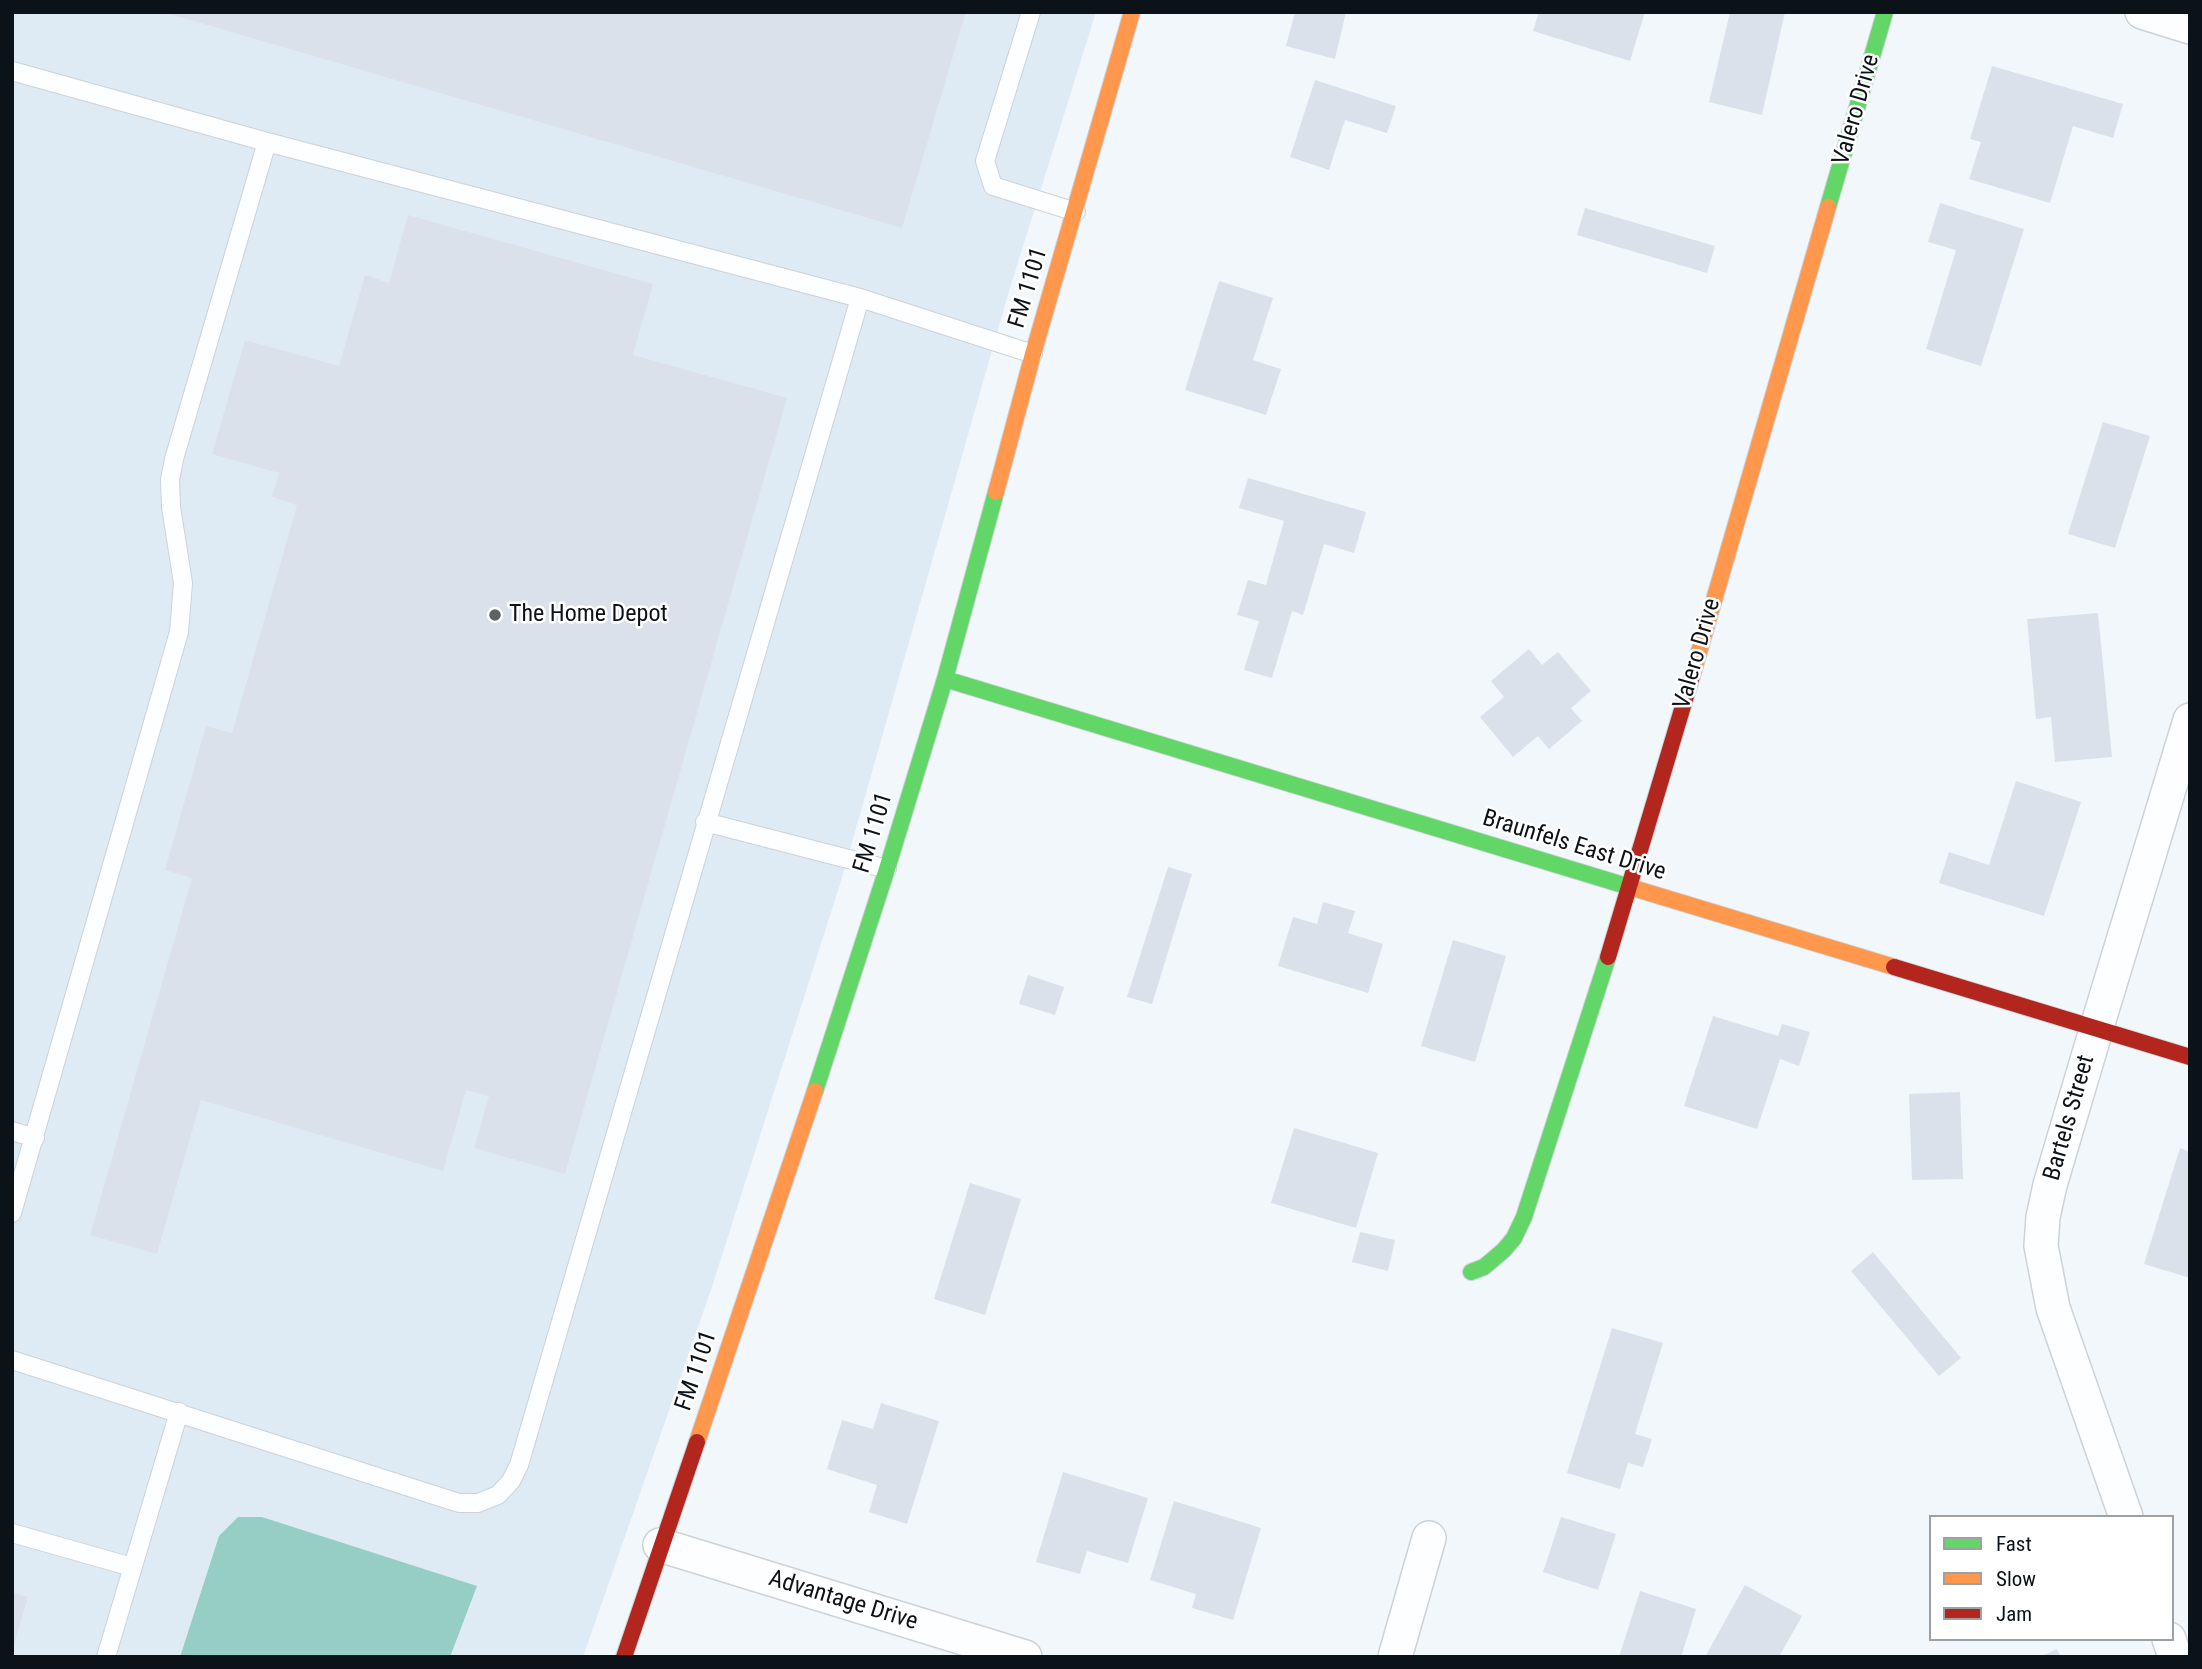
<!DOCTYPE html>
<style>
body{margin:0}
#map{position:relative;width:2202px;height:1669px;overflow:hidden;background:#f2f7fc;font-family:"Roboto Condensed",sans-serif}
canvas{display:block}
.frame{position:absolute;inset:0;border:14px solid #0b1318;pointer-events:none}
.legend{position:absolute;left:1929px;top:1515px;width:245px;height:126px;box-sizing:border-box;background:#fff;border:2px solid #9da1a3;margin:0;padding:9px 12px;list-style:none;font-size:21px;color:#0b1318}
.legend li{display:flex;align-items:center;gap:14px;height:35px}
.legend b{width:35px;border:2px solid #9da1a3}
</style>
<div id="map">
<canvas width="2202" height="1669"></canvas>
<div class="frame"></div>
<ul class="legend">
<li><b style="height:9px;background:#63d668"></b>Fast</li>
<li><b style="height:9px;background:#ff974d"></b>Slow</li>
<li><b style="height:9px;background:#b3261e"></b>Jam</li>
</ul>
</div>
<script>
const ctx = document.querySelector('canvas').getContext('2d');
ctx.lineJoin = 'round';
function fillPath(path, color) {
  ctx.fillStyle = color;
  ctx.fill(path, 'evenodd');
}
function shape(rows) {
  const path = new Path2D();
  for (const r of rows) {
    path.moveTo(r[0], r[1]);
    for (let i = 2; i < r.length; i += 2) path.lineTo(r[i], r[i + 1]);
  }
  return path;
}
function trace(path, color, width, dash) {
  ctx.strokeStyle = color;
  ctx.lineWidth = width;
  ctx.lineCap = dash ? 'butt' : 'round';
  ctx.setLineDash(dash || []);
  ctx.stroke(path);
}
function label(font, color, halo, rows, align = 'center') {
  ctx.font = font + ' "Roboto Condensed",sans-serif';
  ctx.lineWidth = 5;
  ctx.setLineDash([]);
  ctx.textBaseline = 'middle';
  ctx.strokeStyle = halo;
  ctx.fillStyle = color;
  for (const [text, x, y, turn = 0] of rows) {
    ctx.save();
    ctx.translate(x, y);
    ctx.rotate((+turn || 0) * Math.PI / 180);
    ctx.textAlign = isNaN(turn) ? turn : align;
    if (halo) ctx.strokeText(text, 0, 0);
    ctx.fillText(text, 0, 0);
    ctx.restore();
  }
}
fillPath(shape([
 [12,12,1096,12,1007,298,841,881,712,1287,583,1657,12,1657]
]), '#dfebf4');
fillPath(shape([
 [238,1517,262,1517,477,1586,450,1657,180,1657,219,1536]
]), '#96cec5');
fillPath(shape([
 [163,12,966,12,902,228],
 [1295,12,1346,12,1335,59,1286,46],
 [1539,12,1645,12,1630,61,1533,31],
 [1730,12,1785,12,1762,115,1709,102],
 [1992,66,2123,104,2113,138,2073,126,2050,203,1969,179,1981,142,1970,139],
 [1315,80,1396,106,1387,133,1345,120,1329,170,1290,157],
 [1940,203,2024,229,1981,366,1926,349,1956,250,1928,242],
 [1585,208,1715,246,1707,273,1577,235],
 [408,215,653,284,633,355,787,398,565,1174,474,1148,489,1096,466,1090,443,1171,201,1100,157,1254,90,1235,192,878,165,870,206,726,232,733,297,505,272,497,279,473,212,454,245,340,339,366,365,275,389,283],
 [1219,281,1273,298,1253,360,1281,369,1266,415,1185,390],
 [2103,422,2150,436,2115,548,2068,534],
 [1248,478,1366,512,1354,553,1324,544,1303,615,1292,611,1272,678,1244,670,1259,621,1237,615,1248,580,1266,585,1284,521,1239,508],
 [2098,613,2112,757,2055,762,2051,717,2036,719,2027,619],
 [1529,649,1542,665,1558,652,1591,691,1571,708,1582,721,1549,749,1538,736,1513,757,1480,717,1504,697,1491,681],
 [2016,781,2081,802,2044,916,1939,883,1949,852,1989,865],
 [1168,867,1192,874,1152,1004,1127,997],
 [1323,902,1355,911,1348,933,1383,944,1368,993,1278,966,1293,917,1317,924],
 [1453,940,1506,956,1475,1062,1421,1046],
 [1028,975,1064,987,1055,1015,1019,1004],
 [1713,1016,1778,1036,1782,1024,1810,1032,1799,1066,1780,1059,1757,1129,1684,1106],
 [1960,1092,1963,1179,1912,1180,1909,1094],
 [1294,1128,1378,1153,1356,1228,1271,1203],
 [2180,1148,2190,1152,2190,1278,2144,1264],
 [970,1183,1021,1199,985,1315,934,1299],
 [1360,1232,1395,1240,1388,1271,1352,1262],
 [1873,1252,1961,1358,1939,1376,1851,1271],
 [1612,1328,1663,1343,1635,1434,1652,1439,1643,1467,1628,1463,1620,1489,1567,1473],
 [881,1403,939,1421,907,1524,869,1512,877,1485,827,1469,842,1420,873,1429],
 [1063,1472,1148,1498,1128,1563,1087,1551,1080,1574,1036,1562],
 [1174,1501,1261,1528,1233,1620,1192,1608,1196,1594,1150,1580],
 [1561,1517,1616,1534,1598,1590,1543,1572],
 [1745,1585,1802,1616,1779,1657,1705,1657],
 [1640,1591,1696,1609,1681,1657,1619,1657],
 [12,1592,28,1597,13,1648,12,1648],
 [2057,1649,2061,1657,2040,1657]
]), '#dbe1eb');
const lane = shape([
 [1031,12,985,161,993,186,1076,212],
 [12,71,267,142,860,298,1033,354],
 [705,822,887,869],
 [12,1131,35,1138],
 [12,1213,179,632,183,583,171,507,170,480,174,459,267,142],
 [12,1360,459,1503,478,1503,498,1495,511,1481,519,1465,860,298],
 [12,1533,132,1567],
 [106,1657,179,1412]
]);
const street = shape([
 [2142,12,2190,27],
 [2126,1517,2053,1308,2041,1246,2043,1217,2050,1185,2096,1030,2190,720],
 [660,1545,1025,1657],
 [2169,1639,2175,1657],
 [1395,1657,1429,1538]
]);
const fast = shape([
 [1828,207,1885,12],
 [945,679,1633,888],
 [815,1091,887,869,945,679,996,492],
 [1471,1272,1484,1267,1504,1250,1514,1238,1524,1217,1608,957]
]);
const slow = shape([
 [996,492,1033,354,1132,12],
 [1692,676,1828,207],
 [1633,888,1894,967],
 [697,1442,815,1091]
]);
const jam = shape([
 [1608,957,1692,676],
 [1894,967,2190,1057],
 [624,1657,697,1442]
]);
trace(lane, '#ccd2d7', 20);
trace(street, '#ccd2d7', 36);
trace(fast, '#ccd2d7', 18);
trace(slow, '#ccd2d7', 18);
trace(jam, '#ccd2d7', 18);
trace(lane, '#fdfeff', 18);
trace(street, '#fdfeff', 33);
trace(fast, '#63d668', 16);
trace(slow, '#ff974d', 16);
trace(jam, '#b3261e', 16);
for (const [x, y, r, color] of [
 [495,615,7,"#5c6368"]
]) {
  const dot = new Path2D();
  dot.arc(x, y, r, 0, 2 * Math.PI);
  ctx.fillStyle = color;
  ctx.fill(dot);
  trace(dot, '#fff', 2.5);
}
label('24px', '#0b1318', '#fff', [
 ["Valero Drive",1857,110,-74],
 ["FM 1101",1029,288,-73],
 ["Valero Drive",1698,654,-74],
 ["FM 1101",874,833,-73],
 ["Braunfels East Drive",1574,846,17],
 ["Bartels Street",2070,1118,-74],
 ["FM 1101",697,1371,-71],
 ["Advantage Drive",843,1601,17]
]);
label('24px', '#0b1318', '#fff', [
 ["The Home Depot",509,615]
], 'left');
</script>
